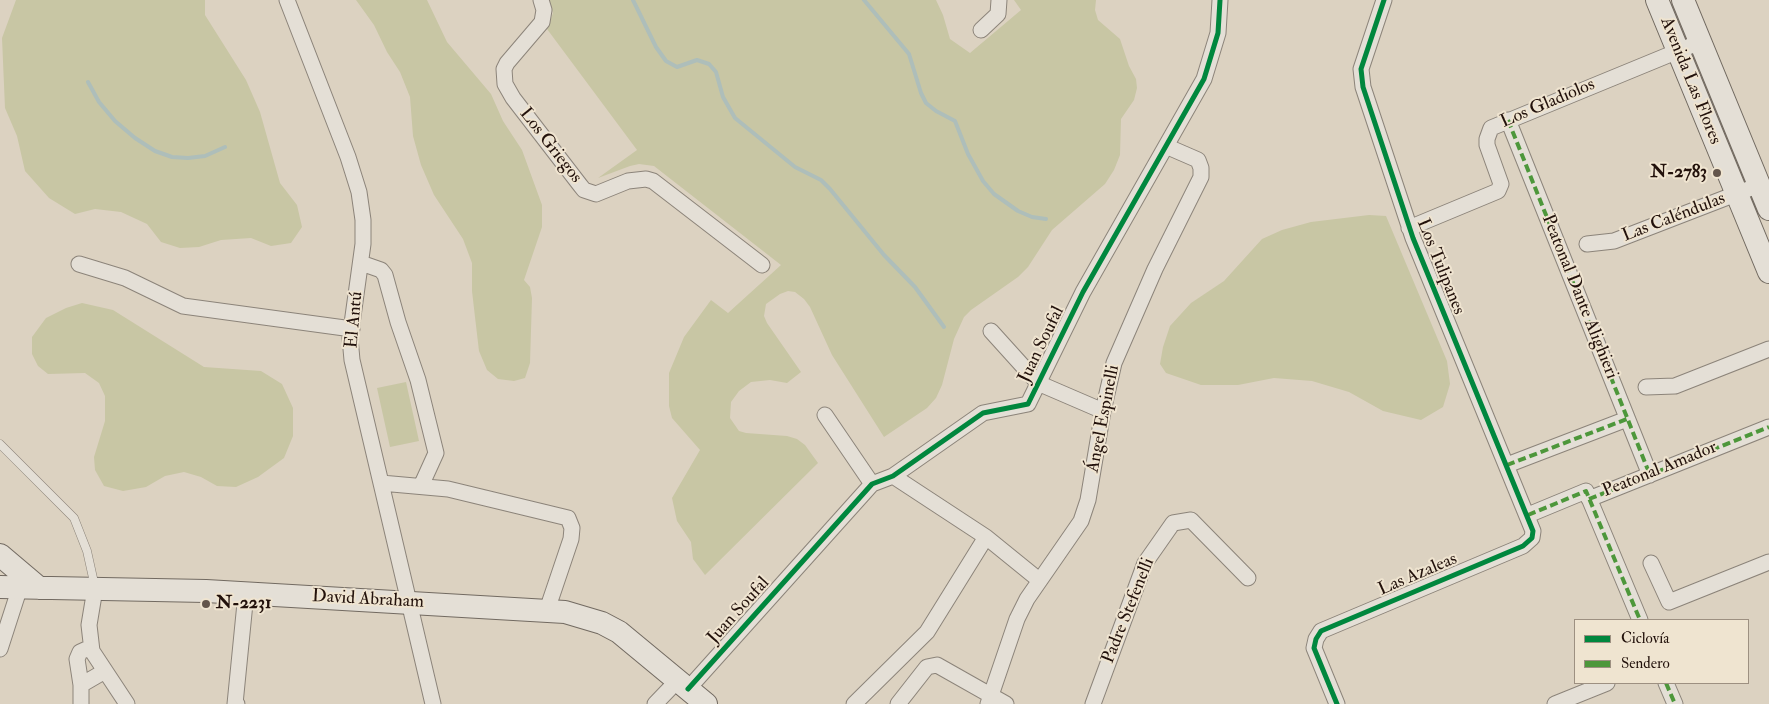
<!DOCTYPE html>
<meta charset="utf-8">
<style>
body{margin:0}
#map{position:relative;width:1769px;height:704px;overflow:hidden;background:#dcd2c1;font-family:"IM FELL Double Pica",serif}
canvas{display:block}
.legend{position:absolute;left:1574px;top:619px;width:175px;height:65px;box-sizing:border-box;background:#efe4d0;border:1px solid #9d9081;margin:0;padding:6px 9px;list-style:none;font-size:15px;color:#22110b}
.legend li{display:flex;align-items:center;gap:10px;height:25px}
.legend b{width:25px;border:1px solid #9d9081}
</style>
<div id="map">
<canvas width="1769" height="704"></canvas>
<ul class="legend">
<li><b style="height:6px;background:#00873e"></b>Ciclovía</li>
<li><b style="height:6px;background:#4d973b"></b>Sendero</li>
</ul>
</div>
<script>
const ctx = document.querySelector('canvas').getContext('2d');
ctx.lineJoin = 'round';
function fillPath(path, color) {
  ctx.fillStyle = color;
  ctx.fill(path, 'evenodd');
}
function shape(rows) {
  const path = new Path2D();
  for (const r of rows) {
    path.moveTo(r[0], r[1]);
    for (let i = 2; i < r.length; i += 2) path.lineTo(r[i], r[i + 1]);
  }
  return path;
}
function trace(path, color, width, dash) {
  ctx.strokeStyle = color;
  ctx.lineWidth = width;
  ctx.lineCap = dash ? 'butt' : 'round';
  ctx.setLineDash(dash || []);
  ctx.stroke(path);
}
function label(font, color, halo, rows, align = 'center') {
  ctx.font = font + ' "IM FELL Double Pica",serif';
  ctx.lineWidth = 4;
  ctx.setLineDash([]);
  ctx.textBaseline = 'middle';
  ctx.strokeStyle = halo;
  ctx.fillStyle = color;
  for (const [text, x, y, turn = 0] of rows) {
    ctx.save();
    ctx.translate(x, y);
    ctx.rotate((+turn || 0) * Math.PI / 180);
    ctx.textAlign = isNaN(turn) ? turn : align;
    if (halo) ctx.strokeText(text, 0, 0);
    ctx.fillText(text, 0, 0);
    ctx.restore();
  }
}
fillPath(shape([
 [16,0,205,0,205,15,246,80,260,112,280,183,297,205,302,227,291,243,271,246,251,238,221,240,199,247,180,248,161,242,147,224,121,212,95,209,75,214,49,198,25,171,17,136,5,108,2,38],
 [356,0,427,0,447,42,491,94,503,121,522,150,542,205,542,227,524,280,530,287,532,298,530,363,525,378,514,381,498,379,487,370,479,351,475,317,472,291,472,263,463,239,434,195,421,165,413,136,410,97,400,72,387,52,374,25],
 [549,0,936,0,943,15,950,39,970,53,1021,10,1014,0,1096,0,1095,10,1098,20,1120,39,1129,66,1136,79,1137,88,1134,100,1121,119,1120,155,1114,170,1105,184,1052,230,1028,267,1018,277,971,310,964,317,954,339,942,385,936,398,927,408,884,437,832,355,810,307,804,299,795,292,788,291,780,294,766,304,764,316,767,323,801,372,787,383,770,380,751,382,739,391,731,402,730,418,739,431,746,433,787,436,797,439,805,445,818,463,705,575,693,559,691,542,677,521,672,498,700,450,672,418,669,406,669,373,684,337,711,300,728,313,781,265,654,166,639,164,630,166,598,178,637,150,547,29,553,13],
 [1369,215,1386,216,1447,361,1450,384,1443,407,1421,420,1383,411,1349,392,1312,381,1274,378,1238,385,1201,385,1166,373,1160,364,1163,347,1170,326,1191,303,1224,281,1262,239,1282,230,1311,222],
 [82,303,113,310,204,367,261,371,282,384,293,408,293,436,284,458,258,477,236,487,217,486,201,477,184,472,165,476,146,487,123,491,104,486,95,470,94,457,105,421,105,396,99,383,85,373,48,374,38,366,32,354,32,337,46,318,66,308],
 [406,382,419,441,390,447,377,388]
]), '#c8c6a4');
trace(shape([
 [633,0,656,47,666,61,677,67,697,60,709,64,716,72,723,97,735,118,795,167,821,180,830,189,884,255,915,287,944,327],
 [864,0,909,54,921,93,926,103,936,111,955,121,968,154,983,181,994,194,1018,211,1032,217,1046,219],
 [88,82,99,102,115,121,135,138,155,151,172,157,188,158,205,156,225,147]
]), '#aebeba', 4);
const lane = shape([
 [0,444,74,518,87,551,95,587]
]);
const street = shape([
 [287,0,348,157,359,192,363,220,363,244,350,338,352,360,433,704],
 [541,0,544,10,542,22,507,63,504,69,505,84,513,98,580,185,584,190,596,194,628,181,646,179,653,181,762,265],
 [981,30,998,14,999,0],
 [1508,120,1650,475],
 [1409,228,1498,191,1501,184,1487,145,1487,139,1491,128,1700,42],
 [1587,244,1614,241,1759,185],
 [361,263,381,270,385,275,398,322,418,380,436,453,421,486],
 [79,264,125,278,183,306,352,329],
 [991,331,1038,383,1103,411],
 [1646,387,1675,386,1769,349],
 [825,415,872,484],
 [1507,465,1627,419],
 [381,483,448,489,568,518,572,528,571,539,547,610],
 [1589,499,1769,427],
 [1528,515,1586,491,1640,620],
 [986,537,1039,580],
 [1651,563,1669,602,1769,562],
 [95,589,89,625,92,651,127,704],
 [0,649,20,587],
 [1666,683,1675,704],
 [81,685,77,659,80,652,91,647],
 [688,689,872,484,893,476,983,413,1028,404,1083,292,1204,79,1218,33,1220,0],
 [81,704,81,685,105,671],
 [237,704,235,704,246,593],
 [655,704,678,680],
 [854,704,927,632,986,537,893,476],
 [898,704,927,667,937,665,1006,704],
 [988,704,1017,619,1027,599,1081,521,1088,500,1103,411,1114,363,1155,269,1201,177,1201,168,1198,160,1168,147],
 [1093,704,1145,563,1173,523,1191,520,1248,578],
 [1337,704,1314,648,1316,639,1321,631,1523,546,1532,538,1533,531,1413,238,1363,87,1361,69,1384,0],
 [1555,704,1607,683]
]);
const secondary = shape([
 [1657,0,1769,272],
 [1683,0,1769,209],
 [0,555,39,588],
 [0,587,206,591,565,612,602,623,619,632,706,704]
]);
trace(lane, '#8c847a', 9);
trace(street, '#8c847a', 17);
trace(secondary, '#726a61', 24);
trace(lane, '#e4dfd6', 8);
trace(street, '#e4dfd6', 15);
trace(secondary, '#e4dfd6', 22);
trace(shape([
 [1508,120,1650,475],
 [1507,465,1627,419],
 [1589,499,1769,427],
 [1528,515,1586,491,1640,620],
 [1666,683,1675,704]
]), '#4d973b', 4, [8, 4]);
trace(shape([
 [688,689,872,484,893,476,983,413,1028,404,1083,292,1204,79,1218,33,1220,0],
 [1337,704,1314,648,1316,639,1321,631,1523,546,1532,538,1533,531,1413,238,1363,87,1361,69,1384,0]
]), '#00873e', 5);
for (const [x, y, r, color] of [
 [1717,173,5,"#63554b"],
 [206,604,5,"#63554b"]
]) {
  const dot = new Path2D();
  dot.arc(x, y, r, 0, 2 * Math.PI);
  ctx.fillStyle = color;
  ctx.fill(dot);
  trace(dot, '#efe4d0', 2);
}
label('18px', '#22110b', '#efe4d0', [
 ["Avenida Las Flores",1690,81,68],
 ["Los Gladiolos",1548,104,-23],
 ["Los Griegos",550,146,52],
 ["Las Caléndulas",1674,218,-21],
 ["Los Tulipanes",1440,267,68],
 ["Peatonal Dante Alighieri",1579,297,68],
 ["El Antú",355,320,-85],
 ["Juan Soufal",1042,345,-64],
 ["Ángel Espinelli",1104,419,-79],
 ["Peatonal Amador",1660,470,-22],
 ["Las Azaleas",1418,575,-23],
 ["David Abraham",368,600,3],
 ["Juan Soufal",739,611,-48],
 ["Padre Stefenelli",1129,611,-68]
]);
label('bold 18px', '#22110b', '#efe4d0', [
 ["N-2783",1707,173],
 ["N-2231",216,604,"left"]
], 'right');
</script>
